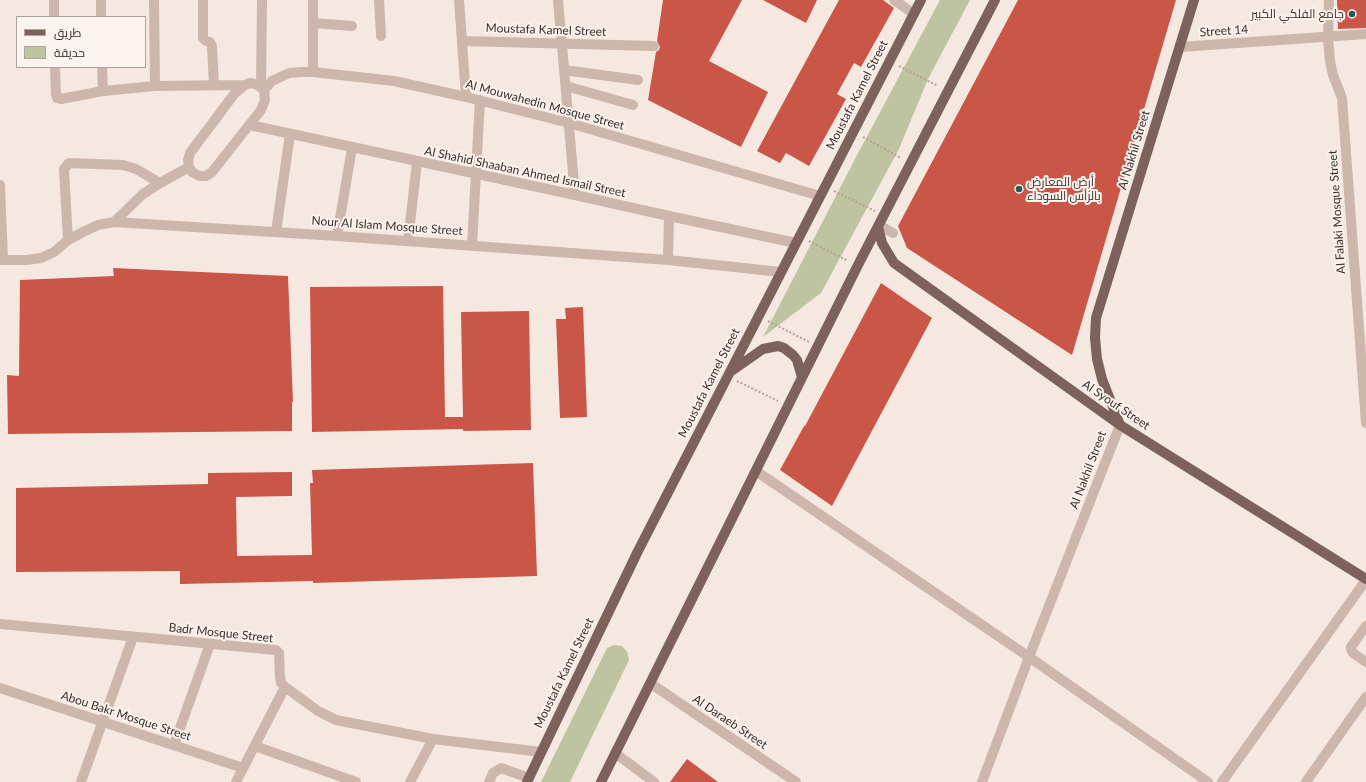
<!DOCTYPE html>
<meta charset="utf-8">
<style>
body{margin:0}
#map{position:relative;width:1366px;height:782px;overflow:hidden;background:#f4e8e0;font-family:Lato,Cairo,sans-serif}
canvas{display:block}
.legend{position:absolute;left:16px;top:16px;width:130px;height:52px;box-sizing:border-box;background:#fbf3ed;border:1px solid #aea49f;margin:0;padding:5px 7px;list-style:none;font-size:12px;color:#3b2d2a}
.legend li{display:flex;align-items:center;gap:8px;height:20px}
.legend b{width:20px;border:1px solid #aea49f}
</style>
<div id="map">
<canvas width="1366" height="782"></canvas>
<ul class="legend">
<li><b style="height:5px;background:#7d625b"></b>طريق</li>
<li><b style="height:11px;background:#bdc49f"></b>حديقة</li>
</ul>
</div>
<script>
const ctx = document.querySelector('canvas').getContext('2d');
ctx.lineJoin = 'round';
function fillPath(path, color) {
  ctx.fillStyle = color;
  ctx.fill(path, 'evenodd');
}
function shape(rows) {
  const path = new Path2D();
  for (const r of rows) {
    path.moveTo(r[0], r[1]);
    for (let i = 2; i < r.length; i += 2) path.lineTo(r[i], r[i + 1]);
  }
  return path;
}
function trace(path, color, width, dash) {
  ctx.strokeStyle = color;
  ctx.lineWidth = width;
  ctx.lineCap = dash ? 'butt' : 'round';
  ctx.setLineDash(dash || []);
  ctx.stroke(path);
}
function label(font, color, halo, rows, align = 'center') {
  ctx.font = font + ' Lato,Cairo,sans-serif';
  ctx.lineWidth = 4;
  ctx.setLineDash([]);
  ctx.textBaseline = 'middle';
  ctx.strokeStyle = halo;
  ctx.fillStyle = color;
  for (const [text, x, y, turn = 0] of rows) {
    ctx.save();
    ctx.translate(x, y);
    ctx.rotate((+turn || 0) * Math.PI / 180);
    ctx.textAlign = isNaN(turn) ? turn : align;
    if (halo) ctx.strokeText(text, 0, 0);
    ctx.fillText(text, 0, 0);
    ctx.restore();
  }
}
fillPath(shape([
 [940,0,970,0,928,79,899,149,821,293,763,337,856,157],
 [614,645,622,646,627,652,629,660,570,782,541,782,607,648]
]), '#bdc49f');
fillPath(shape([
 [663,0,742,0,709,61,768,92,741,147,648,100,656,52,659,50,660,47,657,41],
 [763,0,817,0,806,23],
 [839,0,883,0,894,8,861,67,854,63,837,94,846,99,809,166,786,153,780,163,757,151],
 [1018,0,1176,0,1072,355,907,248,898,226],
 [1337,0,1366,0,1366,28,1338,29],
 [113,268,288,276,293,402,292,402,292,431,8,434,7,375,19,376,20,280,114,276],
 [881,283,932,318,832,506,780,470,804,426,805,426],
 [443,286,445,417,463,417,461,312,529,311,531,430,463,431,463,429,312,432,310,287],
 [583,307,587,417,560,418,556,319,566,319,565,308],
 [533,463,537,576,313,583,313,581,180,584,180,571,16,572,16,488,208,484,208,473,292,472,292,496,236,497,237,556,312,555,310,483,313,483,312,470],
 [687,759,718,782,670,782]
]), '#ca5648');
trace(shape([
 [899,66,938,86],
 [863,137,901,158],
 [834,191,875,211],
 [809,241,848,261],
 [768,321,809,342],
 [737,381,778,401]
]), '#b99f95', 2, [2, 2]);
trace(shape([
 [54,0,54,17],
 [101,0,101,17],
 [154,0,155,86],
 [203,0,203,38,206,41,210,42,212,46,214,85],
 [313,0,313,72],
 [379,0,381,36],
 [459,0,466,97],
 [558,0,575,195],
 [894,0,914,14],
 [1329,0,1328,38,1330,61,1333,75,1342,98,1366,423],
 [313,23,352,26],
 [462,41,654,46],
 [1180,47,1366,34],
 [55,67,56,95,57,98,61,99,103,91,155,86,245,85],
 [102,67,103,91],
 [564,70,638,80],
 [250,83,256,84,264,90,265,100,261,110,212,172,206,176,199,176,192,172,189,167,188,160,190,153,235,93,245,85,250,83],
 [566,86,633,105],
 [261,87,262,0],
 [264,90,272,81,289,73,302,72,313,72,394,81,466,97,569,123,820,196],
 [250,125,575,195,669,216,796,243],
 [0,185,3,260],
 [114,222,143,194,160,183,189,167],
 [879,225,893,233],
 [276,232,290,134],
 [337,236,352,148],
 [68,240,64,169,69,163,123,165,136,169,160,183],
 [408,241,417,162],
 [472,246,480,100],
 [0,260,27,260,41,258,54,252,68,240,83,232,98,225,114,222,337,236,668,260,781,272],
 [668,260,669,216],
 [756,471,1029,657,1208,782],
 [0,624,276,650,279,653,280,677,281,683,285,687,318,711,336,720,433,739,541,752],
 [1366,626,1351,647,1351,649,1353,653,1366,662],
 [650,683,796,782],
 [0,688,243,768],
 [174,745,210,644],
 [255,746,356,782],
 [615,753,654,782],
 [81,782,133,637],
 [236,782,285,687],
 [410,782,433,739],
 [489,782,493,773,501,768,529,778],
 [982,782,1029,657,1120,425],
 [1222,782,1366,580],
 [1306,782,1366,697]
]), '#cdb6ab', 10);
trace(shape([
 [878,227,882,243,894,263,1120,425,1366,579],
 [730,372,763,349,778,346,784,348,793,355,797,360,802,377],
 [1120,425,1102,379,1097,359,1095,338,1096,318,1194,0],
 [527,782,638,551,921,0],
 [601,782,858,265,995,0]
]), '#7d625b', 10);
for (const [x, y, r, color] of [
 [1352,14,4,"#1e5e5a"],
 [1019,189,4,"#1e5e5a"]
]) {
  const dot = new Path2D();
  dot.arc(x, y, r, 0, 2 * Math.PI);
  ctx.fillStyle = color;
  ctx.fill(dot);
  trace(dot, '#fbf3ed', 1.5);
}
label('12px', '#3b2d2a', '#fbf3ed', [
 ["جامع الفلكي الكبير",1344,14],
 ["أرض المعارض",1027,182,"left"],
 ["بالرأس السوداء",1027,196,"left"]
], 'right');
label('12px', '#3b2d2a', '#fbf3ed', [
 ["Moustafa Kamel Street",546,30,2],
 ["Street 14",1224,31,-4],
 ["Moustafa Kamel Street",857,95,-63],
 ["Al Mouwahedin Mosque Street",545,105,15],
 ["Al Nakhil Street",1134,150,-73],
 ["Al Shahid Shaaban Ahmed Ismail Street",525,172,12],
 ["Al Falaki Mosque Street",1337,212,-94],
 ["Nour Al Islam Mosque Street",387,226,4],
 ["Moustafa Kamel Street",709,383,-63],
 ["Al Syouf Street",1116,405,34],
 ["Al Nakhil Street",1088,470,-69],
 ["Badr Mosque Street",221,633,6],
 ["Moustafa Kamel Street",564,673,-64],
 ["Abou Bakr Mosque Street",126,716,18],
 ["Al Daraeb Street",730,722,34]
]);
</script>
